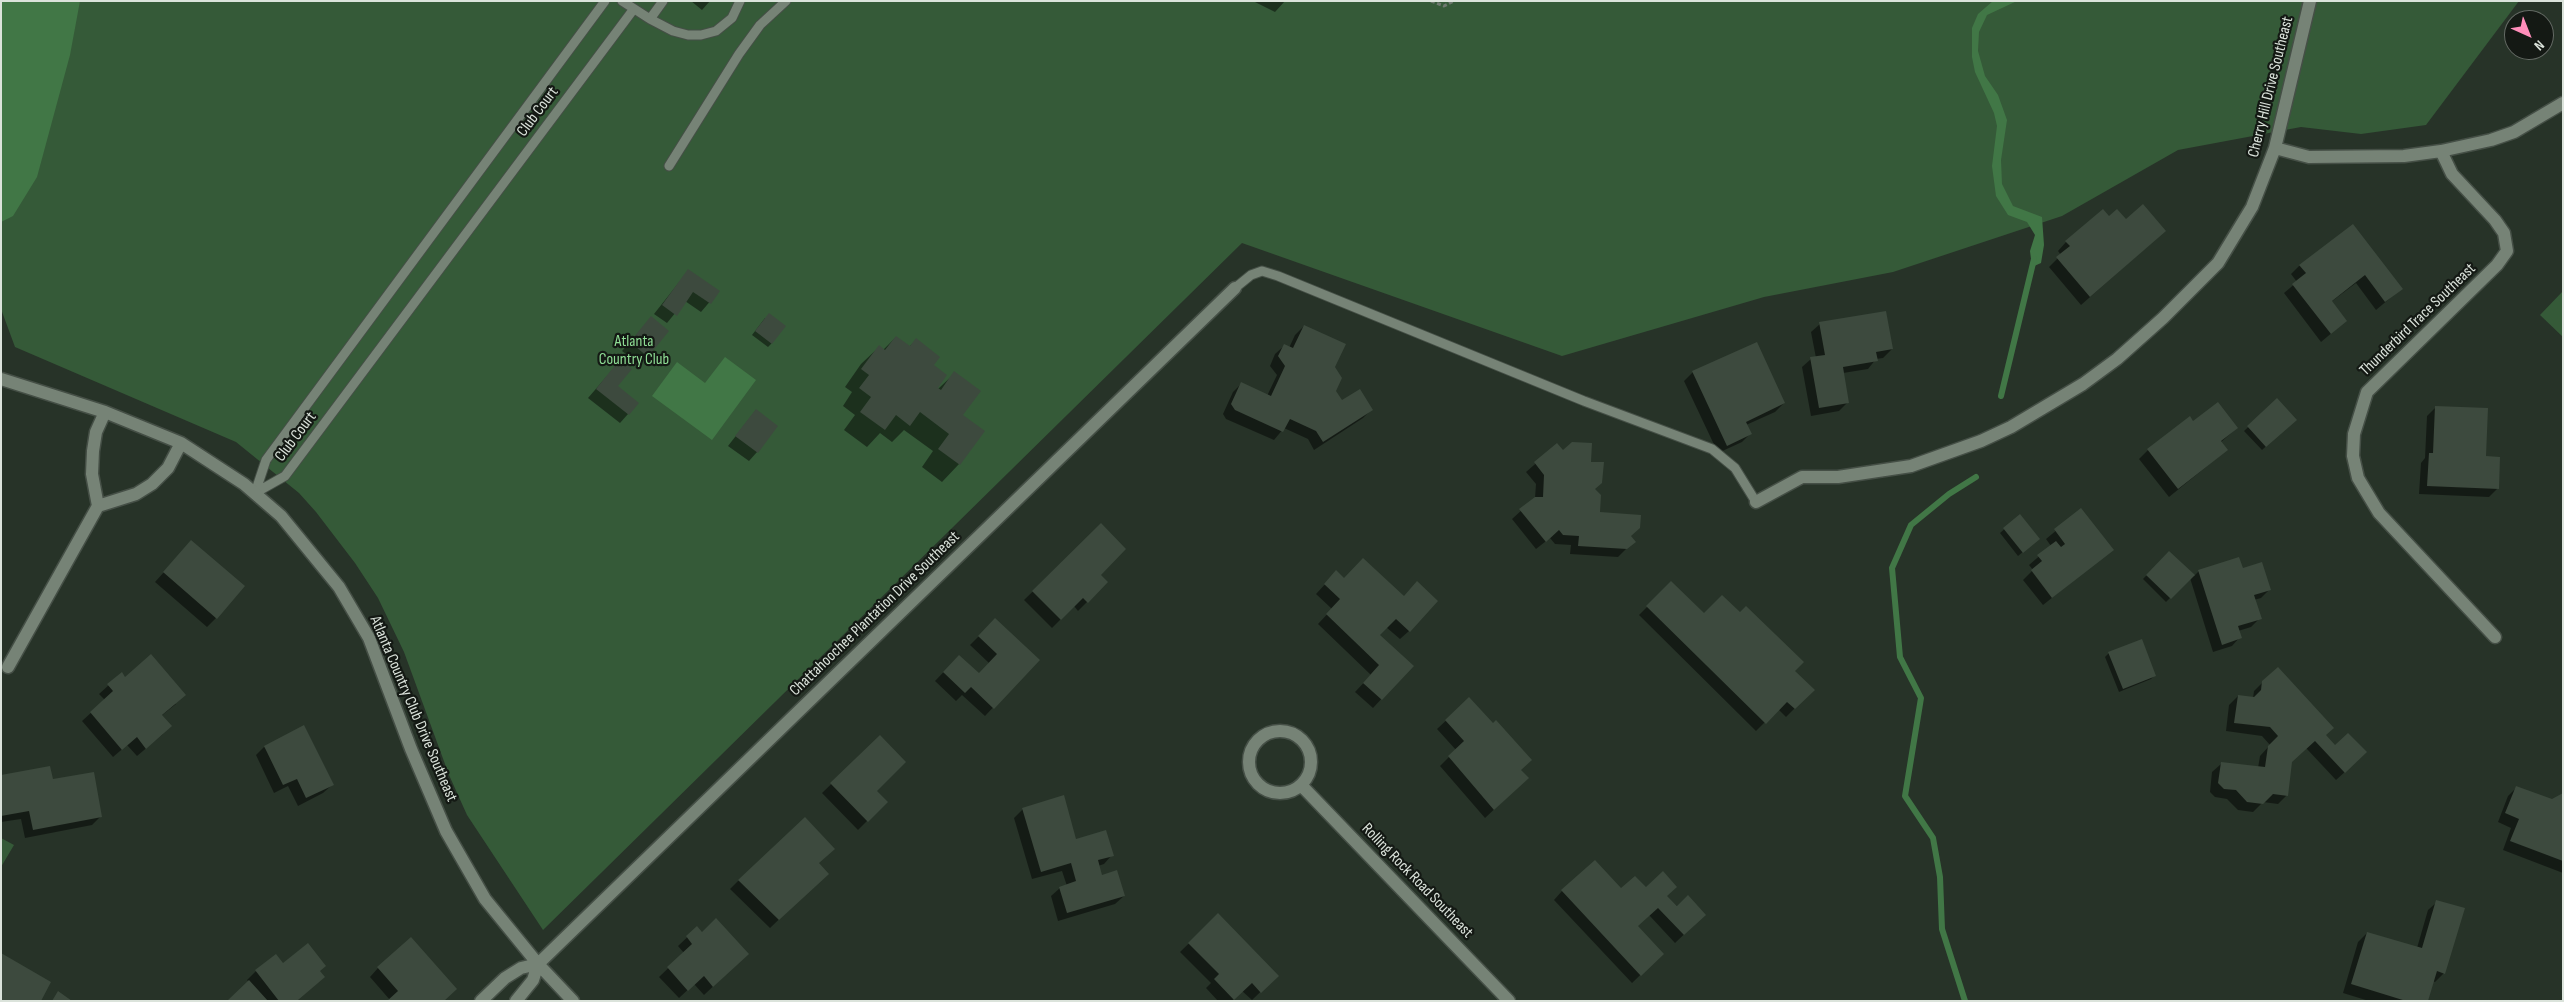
<!DOCTYPE html>
<style>
body{margin:0}
#map{position:relative;width:2564px;height:1002px;overflow:hidden;background:#273328;font-family:"Sofia Sans Condensed",sans-serif}
canvas{display:block}
.frame{position:absolute;inset:0;border:2px solid #dbe3db;pointer-events:none}
.north{position:absolute;left:2504px;top:10px;width:50px;height:50px;box-sizing:border-box;background:#141914;border:1px solid #646a64;border-radius:50%;rotate:136deg;font-size:14px;font-weight:700;line-height:20px;text-align:center;color:#dbe3db}
.north::after{content:'';display:block;margin:auto;width:18px;height:22px;background:#ff8eba;clip-path:polygon(50% 0,100% 100%,50% 72%,0 100%)}
</style>
<div id="map">
<canvas width="2564" height="1002"></canvas>
<div class="frame"></div>
<div class="north">N</div>
</div>
<script>
const ctx = document.querySelector('canvas').getContext('2d');
ctx.lineJoin = 'round';
function fillPath(path, color) {
  ctx.fillStyle = color;
  ctx.fill(path, 'evenodd');
}
function shape(rows) {
  const path = new Path2D();
  for (const r of rows) {
    if (r.length === 3) {
      path.moveTo(r[0] + r[2], r[1]);
      path.arc(r[0], r[1], r[2], 0, 2 * Math.PI);
      continue;
    }
    path.moveTo(r[0], r[1]);
    for (let i = 2; i < r.length; i += 2) path.lineTo(r[i], r[i + 1]);
  }
  return path;
}
function trace(path, color, width, dash) {
  ctx.strokeStyle = color;
  ctx.lineWidth = width;
  ctx.lineCap = dash ? 'butt' : 'round';
  ctx.setLineDash(dash || []);
  ctx.stroke(path);
}
function label(font, color, halo, rows, align = 'center') {
  ctx.font = font + ' "Sofia Sans Condensed",sans-serif';
  ctx.lineWidth = 4.5;
  ctx.setLineDash([]);
  ctx.textBaseline = 'middle';
  ctx.strokeStyle = halo;
  ctx.fillStyle = color;
  for (const [text, x, y, turn = 0] of rows) {
    ctx.save();
    ctx.translate(x, y);
    ctx.rotate((+turn || 0) * Math.PI / 180);
    ctx.textAlign = isNaN(turn) ? turn : align;
    if (halo) ctx.strokeText(text, 0, 0);
    ctx.fillText(text, 0, 0);
    ctx.restore();
  }
}
fillPath(shape([
 [1,1,2519,1,2426,125,2361,134,2301,127,2178,150,2062,216,1893,272,1764,297,1562,356,1242,243,543,930,467,815,449,775,404,652,378,598,355,563,316,512,299,493,236,442,15,347,1,309],
 [2563,291,2563,337,2540,315],
 [1,838,14,845,1,867]
]), '#355a38');
fillPath(shape([
 [1,1,80,1,70,55,37,177,13,216,1,222],
 [1993,1,2017,1,1987,15,1979,32,1978,51,1985,76,1998,95,2007,120,2001,160,2002,184,2013,206,2042,217,2044,245,2041,263,2032,267,2030,251,2035,235,2027,222,2008,215,1996,196,1992,166,1997,126,1994,113,1975,72,1972,57,1972,28,1978,14],
 [725,357,756,380,712,440,652,396,677,362,705,383]
]), '#417746');
fillPath(shape([
 [691,1,710,1,702,10],
 [1253,1,1285,1,1275,12],
 [2108,218,2126,221,2156,239,2081,305,2049,267,2061,255,2058,251,2066,242],
 [2353,225,2401,289,2376,310,2356,283,2331,302,2346,321,2321,342,2284,293,2297,282,2291,274,2300,265],
 [688,271,718,292,701,312,685,301,667,323,654,314],
 [651,318,647,356,639,364,622,351],
 [765,318,772,343,768,347,752,335],
 [1820,324,1892,349,1883,358,1876,359,1868,369,1843,373,1847,403,1839,411,1811,416,1802,367,1811,359,1816,358,1811,332],
 [1304,326,1334,367,1334,391,1342,402,1371,410,1363,418,1314,450,1308,439,1284,428,1274,440,1226,419,1223,414,1233,392,1241,384,1267,396,1277,375,1270,366,1275,354,1284,346,1289,348,1295,335],
 [896,337,909,347,916,340,932,365,938,389,955,373,961,415,983,431,959,464,942,482,922,467,933,451,904,430,892,442,880,433,867,447,844,430,855,415,843,406,852,392,845,387,861,364,879,347,883,350],
 [620,361,617,386,628,414,620,423,588,398],
 [1693,372,1784,403,1775,412,1746,425,1750,434,1742,442,1718,453,1684,381],
 [2277,400,2295,420,2262,450,2244,431],
 [2436,407,2484,458,2497,489,2489,497,2419,494,2421,463,2425,458,2427,416],
 [756,410,757,452,749,461,728,446],
 [2193,423,2237,428,2221,442,2227,450,2169,497,2139,459,2148,450],
 [1557,445,1563,451,1589,463,1598,514,1634,541,1618,557,1570,554,1571,545,1555,544,1550,538,1536,549,1512,519,1535,498,1536,484,1526,472],
 [2081,510,2112,550,2043,605,2023,580,2033,570,2029,565,2051,546,2046,539],
 [2020,515,2035,542,2018,556,2000,533],
 [1101,525,1099,575,1107,582,1078,611,1074,606,1052,628,1024,600],
 [183,551,216,618,207,627,155,582],
 [2169,552,2194,576,2199,571,2242,570,2269,590,2261,598,2254,600,2260,618,2251,627,2238,631,2240,637,2232,646,2213,652,2190,578,2166,602,2143,579],
 [1344,580,1403,597,1409,631,1400,639,1386,627,1379,635,1412,666,1373,708,1355,692,1371,675,1318,624,1332,609,1316,594,1328,581],
 [1671,583,1704,615,1794,671,1813,690,1786,717,1778,709,1756,731,1639,615],
 [995,620,1038,660,985,716,962,695,956,701,935,681,959,656,979,674,989,663,970,645],
 [2109,653,2155,675,2151,679,2119,692,2105,657],
 [121,674,125,678,176,704,161,716,170,726,162,735,137,756,127,745,113,757,82,721,105,700,99,694],
 [2263,682,2335,747,2357,761,2336,780,2306,748,2291,762,2287,795,2278,804,2263,802,2253,812,2238,810,2227,799,2215,797,2210,792,2212,772,2221,764,2258,768,2260,756,2270,745,2262,736,2226,731,2229,705,2238,696,2253,698,2254,691],
 [1469,699,1519,770,1518,787,1485,818,1440,766,1456,750,1437,729],
 [880,737,875,791,886,802,858,830,822,793],
 [264,747,332,785,323,793,298,806,288,786,274,793,256,755],
 [1,777,52,781,101,816,92,825,25,838,21,819,1,822],
 [2517,787,2552,801,2563,794,2563,873,2503,850,2511,828,2498,822,2508,796],
 [1023,809,1075,840,1112,855,1104,864,1098,866,1101,876,1124,896,1115,904,1058,921,1051,896,1060,888,1067,886,1062,871,1032,879,1014,818],
 [818,864,818,882,770,928,730,889,739,880],
 [1646,889,1666,896,1696,923,1675,943,1649,915,1637,926,1662,954,1632,983,1554,900,1562,891],
 [2437,902,2444,973,2435,982,2432,981,2427,1001,2369,1001,2343,993,2358,942,2367,933,2417,948,2428,910],
 [1218,915,1277,976,1252,1000,1242,991,1232,1001,1218,1001,1206,988,1211,983,1180,952],
 [697,928,738,963,704,995,694,984,679,998,659,977,684,953,678,946],
 [276,955,283,965,319,971,324,977,297,1001,228,1001,249,982,247,980,256,971],
 [378,968,455,989,390,1000,370,977]
]), '#0007');
trace(shape([
 [2001,396,2034,259],
 [1965,1001,1942,929,1940,877,1933,838,1905,796,1921,698,1900,657,1892,568,1911,525,1949,494,1976,477]
]), '#417746', 6);
fillPath(shape([
 [2143,204,2166,231,2090,297,2056,257,2070,246,2065,241,2103,209,2109,216,2117,209,2126,219],
 [2353,224,2403,289,2385,302,2365,275,2332,301,2347,321,2331,334,2292,284,2306,273,2299,265],
 [688,269,720,291,711,304,693,292,677,316,662,305],
 [1886,311,1893,349,1876,352,1878,361,1843,367,1849,403,1819,408,1810,357,1825,355,1819,322],
 [769,313,786,326,772,344,755,331],
 [651,316,669,331,648,357,630,342],
 [1304,325,1346,344,1335,367,1342,378,1336,391,1342,400,1360,389,1373,410,1323,442,1316,431,1290,419,1283,432,1235,410,1231,404,1241,382,1271,396,1285,366,1278,356,1284,344,1293,348],
 [896,336,910,346,916,338,940,357,934,365,947,375,938,388,941,390,954,371,981,391,963,415,985,431,960,465,938,449,949,434,920,412,910,426,896,415,885,430,860,412,871,397,859,388,869,375,861,369,879,345,885,350],
 [1757,342,1785,403,1746,422,1752,434,1727,446,1692,371],
 [620,359,632,369,618,386,639,403,629,415,596,389],
 [2277,398,2297,420,2266,447,2247,426],
 [2218,402,2238,428,2221,441,2228,450,2178,489,2147,449,2190,416,2193,421],
 [2435,406,2488,408,2486,456,2500,457,2499,489,2427,486,2429,453,2433,453],
 [756,409,778,426,758,453,735,436],
 [1572,442,1592,443,1591,462,1604,462,1602,483,1595,489,1601,495,1600,512,1641,515,1640,528,1631,536,1636,542,1627,549,1578,546,1579,536,1563,535,1559,530,1546,542,1519,509,1535,497,1543,497,1544,475,1534,462,1557,443,1563,450],
 [2081,508,2114,550,2052,598,2031,570,2042,561,2037,555,2056,541,2061,547,2065,544,2054,529],
 [2020,514,2040,539,2023,553,2003,528],
 [1101,523,1126,549,1101,575,1108,582,1088,603,1083,598,1061,620,1032,591],
 [191,540,245,586,217,619,163,572],
 [2169,551,2195,575,2171,599,2146,575],
 [2239,557,2243,568,2262,562,2271,590,2254,595,2262,619,2238,626,2242,638,2222,645,2198,570],
 [1363,558,1404,596,1417,581,1438,601,1410,632,1396,619,1380,635,1414,666,1382,700,1363,683,1379,665,1326,614,1340,599,1324,584,1336,570,1344,578],
 [1671,581,1704,613,1722,595,1740,612,1746,606,1804,662,1795,671,1815,690,1795,709,1787,702,1766,724,1646,606],
 [995,618,1040,660,994,709,971,687,965,693,943,672,959,655,979,673,997,654,978,636],
 [2142,639,2156,676,2123,689,2108,652],
 [151,654,186,695,162,715,172,726,146,749,137,737,122,750,90,712,113,691,107,684,122,672,125,677],
 [2278,667,2334,728,2326,735,2335,745,2348,733,2367,752,2345,773,2315,741,2292,762,2288,796,2273,794,2263,804,2247,802,2236,790,2224,789,2218,783,2221,762,2265,767,2268,746,2278,736,2270,727,2234,723,2238,695,2254,697,2261,690,2262,681],
 [1469,697,1493,723,1496,720,1532,760,1521,770,1529,778,1494,810,1448,756,1464,741,1445,720],
 [304,725,334,785,306,798,297,779,283,785,264,746],
 [880,735,906,762,877,791,888,802,868,822,830,783],
 [50,766,53,779,94,772,102,817,33,830,29,811,1,816,1,775],
 [2516,786,2552,799,2563,793,2563,861,2510,841,2519,819,2505,813],
 [1064,795,1076,839,1106,830,1114,856,1098,860,1102,875,1117,870,1125,896,1067,913,1059,887,1076,881,1071,863,1041,872,1022,808],
 [805,817,835,849,819,863,829,874,779,920,738,880],
 [1595,860,1621,888,1635,876,1646,887,1663,871,1677,887,1667,896,1677,906,1688,895,1706,915,1684,935,1658,908,1638,926,1664,954,1641,976,1561,890],
 [2436,900,2465,908,2445,974,2437,971,2428,1001,2406,1001,2351,984,2367,932,2422,948],
 [1218,913,1279,976,1261,993,1252,983,1234,1000,1214,979,1219,974,1188,943],
 [716,918,749,954,713,987,704,976,688,991,667,967,692,944,686,936,697,926,702,932],
 [411,937,457,989,444,1001,387,1001,398,991,377,967],
 [308,943,326,966,320,971,325,977,297,1001,279,1001,255,970,276,954,283,963],
 [1,953,51,982,41,1001,1,1001],
 [249,980,268,1001,227,1001],
 [58,991,72,1001,52,1001]
]), '#3d4a3e');
const service = shape([
 [622,1,650,19,663,1],
 [650,19,673,31,688,35,701,35,716,31,732,18,740,1],
 [669,166,739,54,760,25,786,1],
 [1235,288,1251,275,1262,271,1278,276,1584,401,1712,449,1735,468,1756,502],
 [255,493,285,476,633,10],
 [255,493,266,460,605,1]
]);
const minor = shape([
 [2275,148,2309,157,2404,156,2441,151,2491,140,2514,132,2563,103],
 [2441,151,2452,174,2495,220,2504,233,2507,251,2497,265,2367,392,2354,434,2353,456,2358,478,2379,513,2495,637],
 [1,379,105,412,181,443,244,484,281,516,339,587,369,638,411,749,446,831,485,899,538,964,573,1001],
 [1756,502,1802,477,1838,477,1911,466,1981,441,2011,427,2083,384,2117,359,2163,318,2218,263,2252,207,2275,148,2310,1],
 [98,506,136,494,152,484,168,468,181,443],
 [8,667,98,506,92,474,93,451,96,432,105,412],
 [1280,762,31],
 [1301,785,1509,1001],
 [481,1001,505,978,521,968,538,964],
 [516,1001,533,980,538,964,1235,288]
]);
trace(service, '#454f46', 11);
trace(minor, '#454f46', 15);
trace(shape([
 [1431,1,1444,6,1454,1]
]), '#6e796f', 3, [4, 2.5]);
trace(service, '#768376', 9);
trace(minor, '#768376', 12);
label('16px', '#dbe3db', '#141914', [
 ["Cherry Hill Drive Southeast",2271,87,-76],
 ["Club Court",538,112,-53],
 ["Thunderbird Trace Southeast",2418,320,-44],
 ["Club Court",296,437,-53],
 ["Chattahoochee Plantation Drive Southeast",875,614,-44],
 ["Atlanta Country Club Drive Southeast",413,709,67],
 ["Rolling Rock Road Southeast",1417,881,46]
]);
label('16px', '#8fdd95', '#141914', [
 ["Atlanta",634,342],
 ["Country Club",634,360]
]);
</script>
